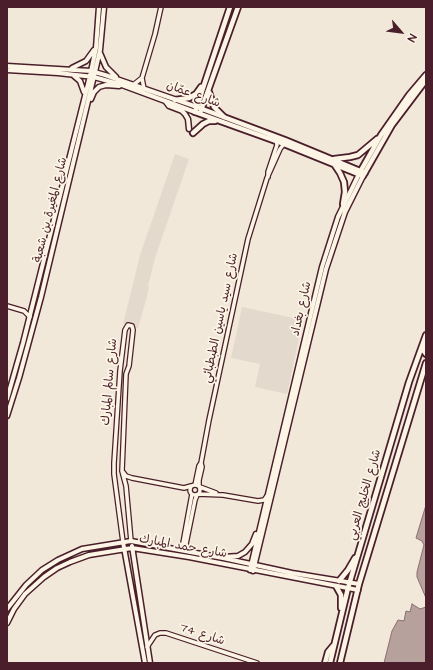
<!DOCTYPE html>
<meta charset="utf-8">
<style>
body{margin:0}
#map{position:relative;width:433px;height:670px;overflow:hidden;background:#f1e8da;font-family:"Architects Daughter",sans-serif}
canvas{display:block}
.frame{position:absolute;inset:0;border:8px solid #4a1f2b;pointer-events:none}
.north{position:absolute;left:381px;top:12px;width:40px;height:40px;-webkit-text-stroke:3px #fcf5e5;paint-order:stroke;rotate:118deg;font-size:11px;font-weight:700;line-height:16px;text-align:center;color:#4a1f2b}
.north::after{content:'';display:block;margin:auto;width:14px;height:18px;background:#4a1f2b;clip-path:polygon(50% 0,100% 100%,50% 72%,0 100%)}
</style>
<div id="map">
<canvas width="433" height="670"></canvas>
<div class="frame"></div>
<div class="north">N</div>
</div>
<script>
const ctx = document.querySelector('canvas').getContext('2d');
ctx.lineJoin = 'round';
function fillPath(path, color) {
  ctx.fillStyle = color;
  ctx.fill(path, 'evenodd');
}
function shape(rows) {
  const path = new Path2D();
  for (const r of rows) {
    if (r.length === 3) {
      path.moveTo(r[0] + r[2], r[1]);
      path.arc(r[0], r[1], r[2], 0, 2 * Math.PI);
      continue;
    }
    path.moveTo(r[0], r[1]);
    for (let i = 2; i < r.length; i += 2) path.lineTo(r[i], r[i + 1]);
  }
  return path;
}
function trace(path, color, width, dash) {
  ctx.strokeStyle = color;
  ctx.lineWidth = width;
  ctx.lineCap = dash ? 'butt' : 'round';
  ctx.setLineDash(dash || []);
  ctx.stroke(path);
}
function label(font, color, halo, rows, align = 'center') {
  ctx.font = font + ' "Architects Daughter","Playpen Sans Arabic",sans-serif';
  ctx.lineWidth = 3.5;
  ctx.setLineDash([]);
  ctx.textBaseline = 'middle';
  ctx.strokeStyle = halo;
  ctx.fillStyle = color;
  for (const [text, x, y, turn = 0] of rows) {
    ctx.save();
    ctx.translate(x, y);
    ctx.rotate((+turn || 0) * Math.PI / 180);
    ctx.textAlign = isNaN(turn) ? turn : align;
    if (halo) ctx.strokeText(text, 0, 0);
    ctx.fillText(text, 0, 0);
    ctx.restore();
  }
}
fillPath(shape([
 [175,154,189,159,155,258,148,286,149,287,146,300,138,328,136,328,130,322,123,324,127,308,140,255],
 [242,307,303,320,287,394,255,387,260,364,231,358]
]), '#e4d9cd');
const water = shape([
 [426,505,426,598,417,577,417,572,424,545,422,541,416,538,426,505],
 [412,604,420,609,426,607,426,663,384,663,392,631,398,620,404,621,406,611,410,612,412,604]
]);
fillPath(water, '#b6a19c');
trace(water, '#8b6d6f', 1);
const tertiary = shape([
 [133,85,142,78],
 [144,89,142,78,155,34,161,7],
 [268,177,268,172,277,145,276,140],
 [7,306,24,311,30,317],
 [123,472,126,476,132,478,184,488,191,486],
 [195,490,5],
 [195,485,199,466,201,463,209,420,248,239,267,178,280,149,284,144],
 [199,486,199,480,202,467,201,463],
 [200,487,216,493],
 [198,494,223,495,258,501,264,500,267,496],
 [123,542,114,474,114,463,120,371,125,330,128,325,132,326,133,330,129,366,126,374,122,471,126,486,131,541],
 [177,549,181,546,183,543,192,494],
 [190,552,187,548,186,544,195,500,197,495],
 [147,647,155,635,160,633,166,633,257,663]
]);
const secondary = shape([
 [100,53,106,67,116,77],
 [7,66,91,71,105,75,197,107],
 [72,68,86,61,94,50],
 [7,70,58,73,94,77,122,85,195,112],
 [73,75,80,81,84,92],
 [91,99,94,92,99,87,106,85,119,86],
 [166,102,169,106,182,111,185,114,188,119,189,129],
 [7,399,23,343,90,76,96,48,99,7],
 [7,416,19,378,41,297,95,72,100,50,104,7],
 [123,542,145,663],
 [132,546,150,663],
 [224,557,238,556,245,552,252,544,256,534],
 [250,570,322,267,338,217,359,174],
 [253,571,326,269,345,212,363,176],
 [7,609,26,585,42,570,58,560,82,549,131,541,223,558,292,573,359,584],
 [7,623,14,609,25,594,44,577,57,568,70,562,89,555,132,548,189,557,358,590]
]);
const primary = shape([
 [197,107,285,140,365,173],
 [195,112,284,144,363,176,392,125,426,80],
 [193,133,203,124,209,121,215,121],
 [334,159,350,157,358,155,377,139],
 [334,164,340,173,344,182,345,192,343,204],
 [360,172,381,135,409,95,426,75],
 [424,346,423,350,426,354],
 [339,581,348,570,355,558],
 [336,586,341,595,341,608],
 [325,663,328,652,333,646],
 [330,663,348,588,409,382,426,335],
 [340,663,359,584,426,363]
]);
const trunk = shape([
 [209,92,214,107,224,117],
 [175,100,189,98,196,94,201,87],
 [195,112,230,7],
 [200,113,238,7]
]);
trace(tertiary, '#4a1f2b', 6);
trace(secondary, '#4a1f2b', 7);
trace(primary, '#4a1f2b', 8);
trace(trunk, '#4a1f2b', 8);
trace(tertiary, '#fcf5e5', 3.5);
trace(secondary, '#fcf5e5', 4);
trace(primary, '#fcf5e5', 4.5);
trace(trunk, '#fcf5e5', 4.5);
label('12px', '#4a1f2b', '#fcf5e5', [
 ["شارع عمّان",193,95,20],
 ["شارع المغيرة بن شعبة",51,210,-76],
 ["شارع بغداد",302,309,-77],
 ["شارع سيد ياسين الطبطبائي",221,318,-78],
 ["شارع سالم المبارك",110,382,-85],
 ["شارع الخليج العربي",365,495,-74],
 ["شارع حمد المبارك",183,547,10],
 ["شارع 74",202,635,18]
]);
</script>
